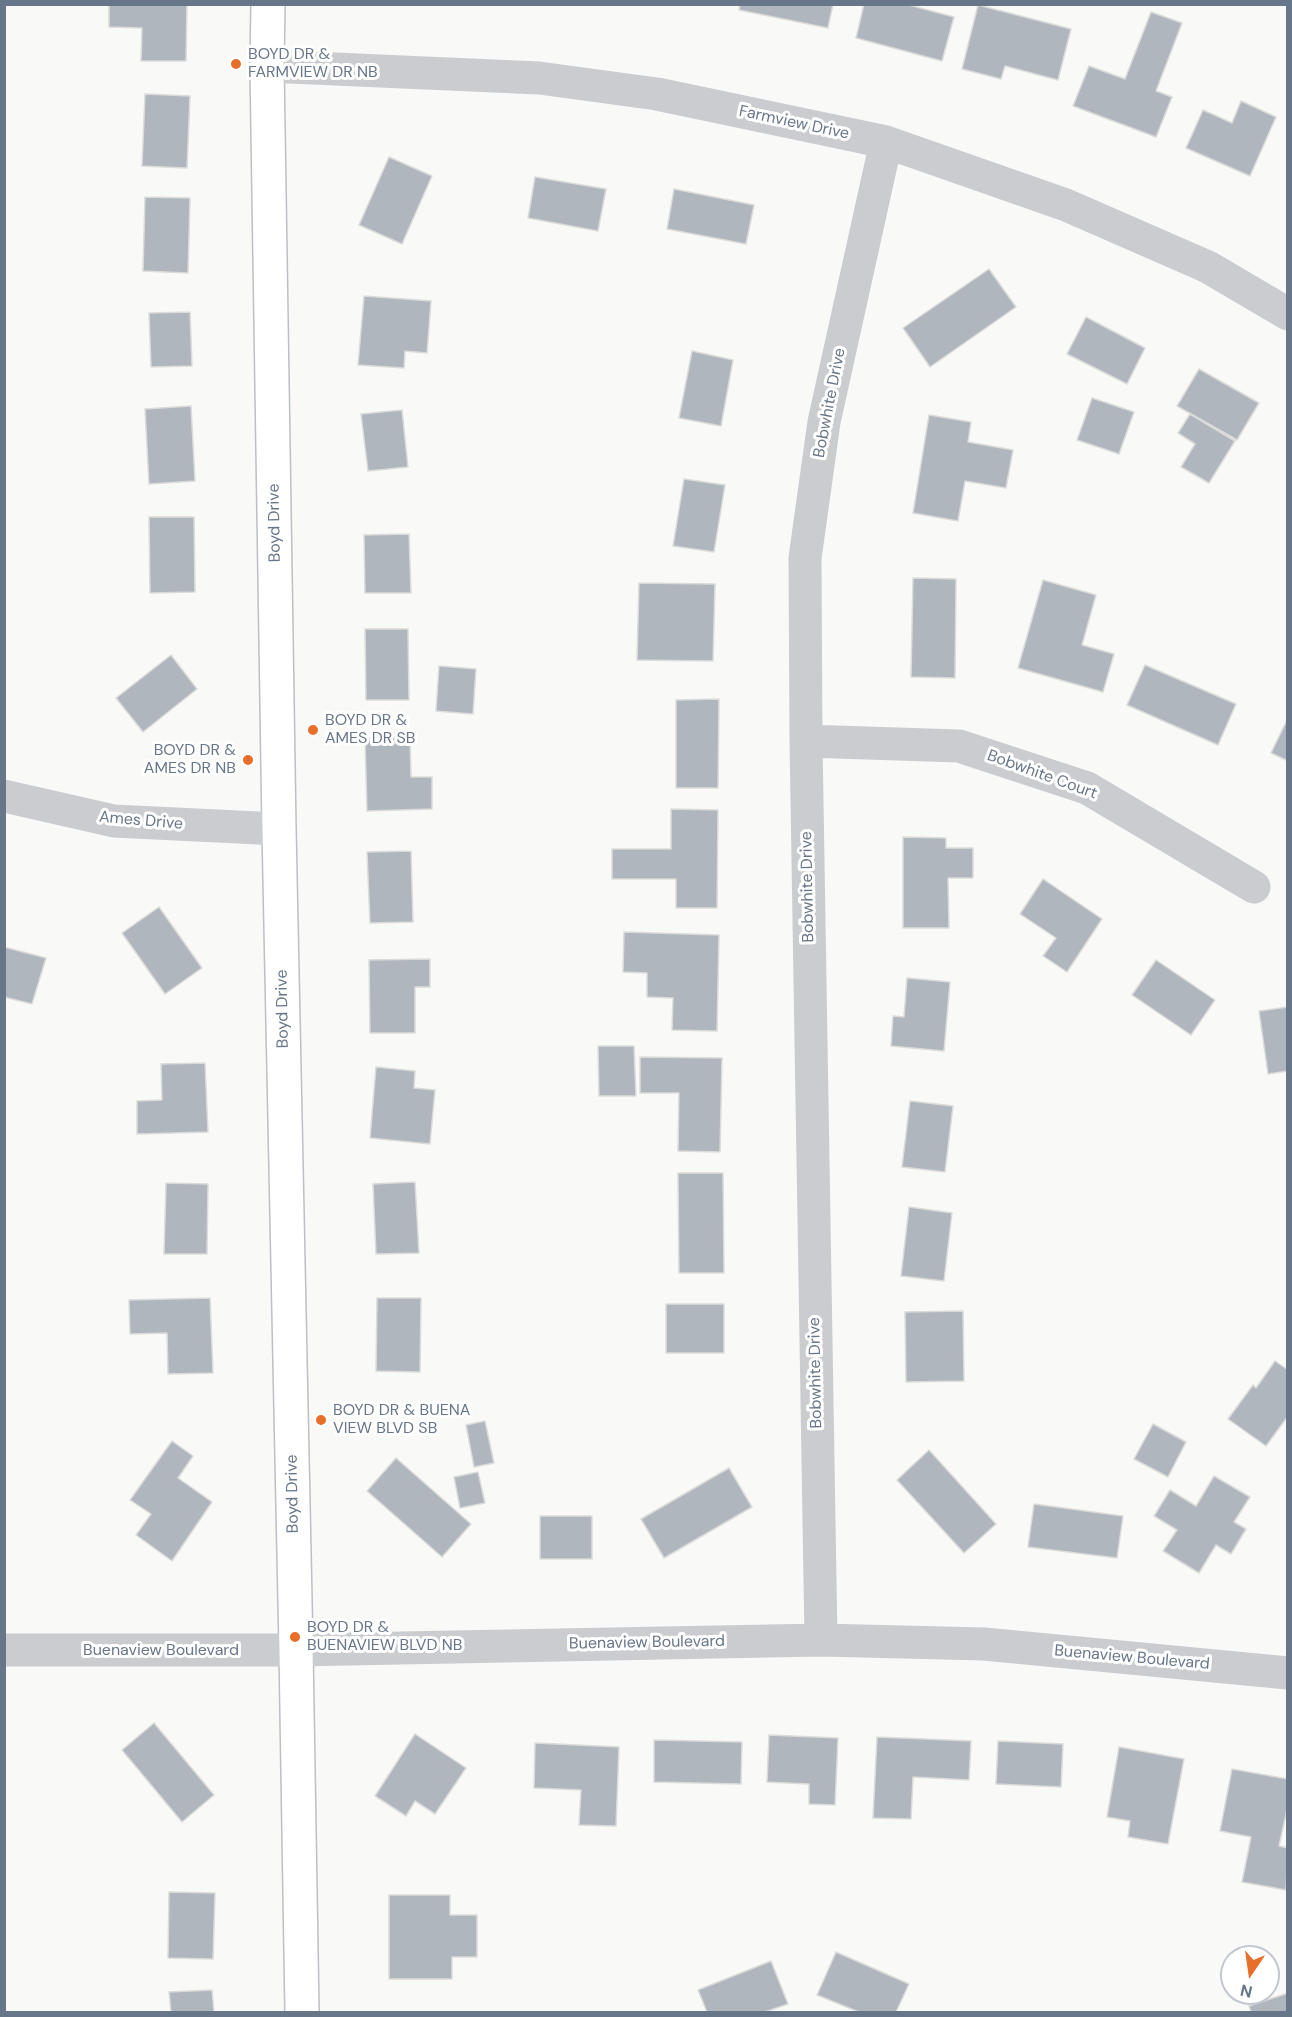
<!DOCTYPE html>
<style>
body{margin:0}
#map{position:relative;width:1292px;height:2017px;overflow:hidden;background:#f9f9f7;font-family:"DM Sans",sans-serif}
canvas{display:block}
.frame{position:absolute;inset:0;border:6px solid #687689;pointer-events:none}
.north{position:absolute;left:1220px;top:1945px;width:60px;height:60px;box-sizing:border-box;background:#fff;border:2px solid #c3c8d0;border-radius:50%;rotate:193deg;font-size:16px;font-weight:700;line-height:24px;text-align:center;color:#687689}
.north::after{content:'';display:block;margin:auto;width:21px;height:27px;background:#e76f29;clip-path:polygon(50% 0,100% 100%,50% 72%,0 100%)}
</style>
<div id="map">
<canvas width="1292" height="2017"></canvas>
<div class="frame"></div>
<div class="north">N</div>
</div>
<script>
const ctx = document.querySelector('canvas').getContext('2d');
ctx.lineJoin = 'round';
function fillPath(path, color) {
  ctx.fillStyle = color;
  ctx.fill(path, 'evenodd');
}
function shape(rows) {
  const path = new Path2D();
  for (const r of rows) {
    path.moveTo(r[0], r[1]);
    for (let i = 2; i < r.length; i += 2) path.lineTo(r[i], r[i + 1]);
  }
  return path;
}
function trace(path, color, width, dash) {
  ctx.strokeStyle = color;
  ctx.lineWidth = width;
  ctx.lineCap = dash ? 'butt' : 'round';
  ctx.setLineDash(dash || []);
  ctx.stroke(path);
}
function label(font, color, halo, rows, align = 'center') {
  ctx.font = font + ' "DM Sans",sans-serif';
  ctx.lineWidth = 6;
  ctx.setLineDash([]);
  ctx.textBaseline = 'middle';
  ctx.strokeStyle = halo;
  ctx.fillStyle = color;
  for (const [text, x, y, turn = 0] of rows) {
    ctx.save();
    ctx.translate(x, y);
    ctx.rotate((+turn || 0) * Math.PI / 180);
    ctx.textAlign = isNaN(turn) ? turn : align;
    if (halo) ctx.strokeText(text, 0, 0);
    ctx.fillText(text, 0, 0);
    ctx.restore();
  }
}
const building = shape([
 [109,4,187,4,186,61,141,61,142,28,109,27,109,4],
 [740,4,833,4,828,28,739,10,740,4],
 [864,4,905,4,954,17,942,61,856,38,864,4],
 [978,5,1071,29,1058,80,1005,66,1001,79,962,69,978,5],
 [1151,12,1182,23,1156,91,1172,97,1156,137,1073,106,1089,66,1125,79,1151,12],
 [145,94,190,96,187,168,142,166,145,94],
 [1241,101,1276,117,1250,176,1186,148,1203,110,1232,123,1241,101],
 [389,157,432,176,402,244,359,225,389,157],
 [535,177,606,189,598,231,528,218,535,177],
 [674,189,754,205,746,244,667,229,674,189],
 [145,197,190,198,188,273,143,271,145,197],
 [989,269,1016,307,930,367,903,328,989,269],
 [364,296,431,301,427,353,405,351,404,368,358,365,364,296],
 [190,312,192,366,151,367,149,313,190,312],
 [1086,317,1145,348,1127,384,1067,354,1086,317],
 [692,351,733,360,721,426,679,418,692,351],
 [1199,369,1259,403,1237,440,1177,406,1199,369],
 [1092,398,1134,412,1119,454,1077,440,1092,398],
 [191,406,195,481,149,484,145,409,191,406],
 [402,410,408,467,368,471,361,414,402,410],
 [1190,414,1235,441,1209,483,1181,467,1195,444,1178,433,1190,414],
 [929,415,971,422,968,442,1013,450,1006,488,965,481,958,521,913,513,929,415],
 [684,479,725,485,714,552,673,546,684,479],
 [149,517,194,517,195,592,150,593,149,517],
 [409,534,411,593,365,593,364,535,409,534],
 [913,578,956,579,955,678,911,677,913,578],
 [1043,580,1096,595,1082,645,1114,654,1103,692,1018,668,1043,580],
 [639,583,715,584,713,661,637,660,639,583],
 [365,629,408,629,409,700,366,700,365,629],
 [171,655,197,689,143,732,116,698,171,655],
 [1145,665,1236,704,1218,745,1127,705,1145,665],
 [439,666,476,669,473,714,436,711,439,666],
 [719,699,718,788,676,788,676,700,719,699],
 [1288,718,1288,761,1271,753,1288,718],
 [410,737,411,777,432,777,432,809,367,811,365,738,410,737],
 [671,809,718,810,717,908,676,908,676,879,612,879,612,849,671,849,671,809],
 [903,837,946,838,946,848,973,848,973,878,948,878,949,928,903,928,903,837],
 [411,851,413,922,370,923,367,852,411,851],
 [1043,879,1102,919,1067,972,1043,956,1056,938,1020,914,1043,879],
 [159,907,202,968,165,994,122,933,159,907],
 [624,932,719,935,717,1031,672,1030,673,998,647,997,647,973,623,972,624,932],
 [4,947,46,958,32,1004,4,997,4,947],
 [430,959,430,987,415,987,415,1033,370,1033,369,960,430,959],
 [1156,960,1215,1000,1191,1035,1132,995,1156,960],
 [907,978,950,982,944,1051,891,1046,893,1016,904,1017,907,978],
 [1288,1007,1288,1071,1268,1074,1259,1011,1288,1007],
 [598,1046,634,1046,636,1096,599,1096,598,1046],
 [640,1057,722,1058,720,1152,678,1151,679,1093,640,1093,640,1057],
 [205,1063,208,1132,137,1134,137,1101,162,1100,161,1064,205,1063],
 [376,1067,415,1071,414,1088,435,1090,430,1144,370,1138,376,1067],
 [910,1101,953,1106,945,1172,902,1167,910,1101],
 [678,1173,723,1173,724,1273,679,1273,678,1173],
 [415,1182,419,1253,376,1254,373,1184,415,1182],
 [166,1183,208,1184,207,1254,164,1254,166,1183],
 [909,1207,952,1213,944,1281,901,1276,909,1207],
 [210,1298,213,1373,168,1374,167,1333,130,1334,129,1300,210,1298],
 [377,1298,421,1298,420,1372,376,1371,377,1298],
 [666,1304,724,1304,724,1353,666,1353,666,1304],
 [963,1311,964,1381,906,1382,905,1312,963,1311],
 [1275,1361,1288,1370,1288,1416,1266,1446,1228,1419,1253,1385,1256,1388,1275,1361],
 [485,1421,494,1463,474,1467,466,1425,485,1421],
 [1153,1424,1186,1442,1168,1477,1134,1459,1153,1424],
 [172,1441,193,1456,178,1478,212,1502,172,1561,136,1535,151,1514,130,1500,172,1441],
 [929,1450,996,1524,964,1553,897,1480,929,1450],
 [396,1458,471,1524,442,1557,367,1491,396,1458],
 [729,1468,752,1507,664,1558,641,1519,729,1468],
 [478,1472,485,1503,460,1508,454,1477,478,1472],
 [1214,1476,1250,1497,1234,1522,1246,1529,1231,1554,1216,1545,1199,1573,1163,1551,1177,1530,1154,1516,1170,1490,1196,1506,1214,1476],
 [1034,1504,1123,1516,1117,1558,1028,1547,1034,1504],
 [540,1516,592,1516,592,1559,540,1559,540,1516],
 [154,1723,214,1795,182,1822,122,1750,154,1723],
 [415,1734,466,1768,435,1814,415,1801,406,1816,375,1796,415,1734],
 [769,1735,838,1738,835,1805,809,1804,809,1784,767,1782,769,1735],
 [877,1737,971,1741,969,1780,913,1777,911,1819,873,1818,877,1737],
 [654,1740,742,1742,741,1784,654,1782,654,1740],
 [998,1741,1063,1744,1061,1787,996,1784,998,1741],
 [535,1743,619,1747,616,1826,579,1825,581,1790,534,1788,535,1743],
 [1119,1747,1184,1759,1168,1844,1128,1837,1130,1821,1107,1817,1119,1747],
 [1232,1769,1288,1779,1288,1805,1279,1846,1288,1848,1286,1890,1242,1882,1251,1837,1220,1831,1232,1769],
 [169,1892,215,1893,213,1959,168,1958,169,1892],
 [389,1895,450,1895,450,1915,477,1915,477,1957,452,1957,452,1979,389,1979,389,1895],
 [836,1952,909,1984,896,2012,859,2012,817,1995,836,1952],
 [771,1961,788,2004,765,2012,707,2012,698,1990,771,1961],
 [212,1990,214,2012,171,2012,169,1992,212,1990],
 [1288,1993,1288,2012,1251,2012,1249,2006,1288,1993]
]);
fillPath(building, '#b0b6be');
trace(building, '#dbdbd9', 1.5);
const secondary = shape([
 [268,4,267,66,279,829,296,1650,302,2012]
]);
trace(secondary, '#bcbfc5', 36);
trace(shape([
 [267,66,539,78,657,94,886,142,1066,205,1208,267,1288,314],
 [806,741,959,746,1087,788,1254,887],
 [4,796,114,821,279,829],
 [821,1640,806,741,805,558,824,422,886,142],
 [4,1650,296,1650,821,1640,984,1644,1288,1673]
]), '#caccd0', 33);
trace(secondary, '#fff', 33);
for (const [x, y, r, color] of [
 [236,64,6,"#e76f29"],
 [313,730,6,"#e76f29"],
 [248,760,6,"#e76f29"],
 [321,1420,6,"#e76f29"],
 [295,1637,6,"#e76f29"]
]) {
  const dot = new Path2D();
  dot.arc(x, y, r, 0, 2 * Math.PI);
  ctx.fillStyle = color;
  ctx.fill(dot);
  trace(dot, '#fff', 2);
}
label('16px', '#687689', '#fff', [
 ["BOYD DR &",248,55],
 ["FARMVIEW DR NB",248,73],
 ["BOYD DR &",325,721],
 ["AMES DR SB",325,739],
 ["BOYD DR &",236,751,"right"],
 ["AMES DR NB",236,769,"right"],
 ["BOYD DR & BUENA",333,1411],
 ["VIEW BLVD SB",333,1429],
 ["BOYD DR &",307,1628],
 ["BUENAVIEW BLVD NB",307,1646]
], 'left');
label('16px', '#687689', '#fff', [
 ["Farmview Drive",794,123,12],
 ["Bobwhite Drive",830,403,-79],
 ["Boyd Drive",275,523,-91],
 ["Bobwhite Court",1042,775,20],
 ["Ames Drive",141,821,5],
 ["Bobwhite Drive",808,887,-91],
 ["Boyd Drive",283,1009,-91],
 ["Bobwhite Drive",816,1373,-91],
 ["Boyd Drive",293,1494,-91],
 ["Buenaview Boulevard",647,1643,-1],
 ["Buenaview Boulevard",161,1651],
 ["Buenaview Boulevard",1132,1658,5]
]);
</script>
